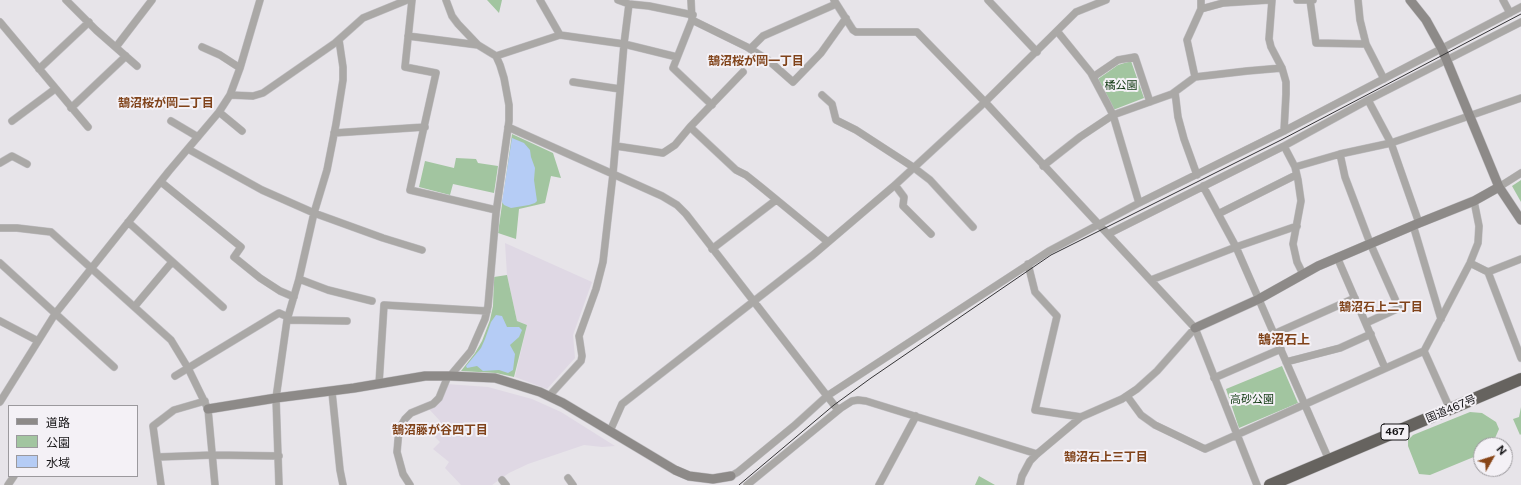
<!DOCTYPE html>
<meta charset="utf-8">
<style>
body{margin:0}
#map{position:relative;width:1521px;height:485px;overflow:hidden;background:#e7e4e9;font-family:"Public Sans","Noto Sans JP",sans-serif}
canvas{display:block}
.legend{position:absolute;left:8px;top:405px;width:130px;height:72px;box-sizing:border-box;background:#f4f1f6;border:1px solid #9b999d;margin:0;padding:5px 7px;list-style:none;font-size:12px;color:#161517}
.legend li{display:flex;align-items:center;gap:8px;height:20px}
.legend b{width:20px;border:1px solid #9b999d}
.north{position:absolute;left:1473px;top:437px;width:40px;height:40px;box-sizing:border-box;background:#f4f1f6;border:1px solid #9b999d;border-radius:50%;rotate:51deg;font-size:11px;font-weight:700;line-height:16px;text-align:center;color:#161517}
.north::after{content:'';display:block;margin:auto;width:14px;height:18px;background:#884517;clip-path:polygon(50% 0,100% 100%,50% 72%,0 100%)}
</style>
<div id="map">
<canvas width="1521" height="485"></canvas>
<ul class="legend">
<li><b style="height:5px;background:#8d8a88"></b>道路</li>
<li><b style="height:11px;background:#a2c5a0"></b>公園</li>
<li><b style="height:11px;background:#b5ccf5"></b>水域</li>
</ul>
<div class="north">N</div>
</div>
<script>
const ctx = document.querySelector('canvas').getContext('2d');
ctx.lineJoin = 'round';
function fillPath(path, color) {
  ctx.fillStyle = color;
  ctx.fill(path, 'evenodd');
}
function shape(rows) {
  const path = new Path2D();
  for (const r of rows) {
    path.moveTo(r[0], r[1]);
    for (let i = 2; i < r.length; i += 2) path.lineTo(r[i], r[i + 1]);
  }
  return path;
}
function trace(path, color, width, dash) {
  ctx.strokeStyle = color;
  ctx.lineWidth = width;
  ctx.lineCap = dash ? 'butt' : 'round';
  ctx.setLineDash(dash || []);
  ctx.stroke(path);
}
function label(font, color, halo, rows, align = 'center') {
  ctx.font = font + ' "Public Sans","Noto Sans JP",sans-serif';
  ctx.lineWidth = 4;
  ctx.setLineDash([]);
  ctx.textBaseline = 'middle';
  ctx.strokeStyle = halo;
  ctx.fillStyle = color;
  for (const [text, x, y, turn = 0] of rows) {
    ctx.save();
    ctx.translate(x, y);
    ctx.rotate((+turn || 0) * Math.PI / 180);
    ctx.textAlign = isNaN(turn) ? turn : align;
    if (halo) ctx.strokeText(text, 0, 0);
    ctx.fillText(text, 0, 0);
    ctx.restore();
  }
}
fillPath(shape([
 [505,243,592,282,573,335,575,358,547,389,515,377,527,325,517,321,507,275],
 [446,384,488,387,532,399,561,412,615,446,602,447,584,445,528,464,509,473,492,485,461,485,445,468,449,462,433,449,440,442,430,432,440,421,429,409]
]), '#dfd8e4');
fillPath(shape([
 [487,0,502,0,499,13],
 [1131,61,1144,98,1113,110,1098,79,1118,65],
 [512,134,553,153,561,178,551,176,545,203,519,209,516,239,498,233],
 [456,158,476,159,478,163,498,166,494,193,453,184,450,195,419,187,425,161,454,168],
 [1521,180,1521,202,1512,186],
 [507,275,517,321,527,325,514,377,496,373,461,371,475,353,482,341,490,320,493,306,494,277],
 [1282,366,1298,403,1239,428,1226,389],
 [1521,407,1521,434,1520,435,1513,419,1519,417],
 [1470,412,1482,413,1496,422,1499,429,1492,445,1481,445,1481,454,1430,475,1419,474,1408,446,1408,440,1413,435],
 [979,476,995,485,975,485]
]), '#a2c5a0');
fillPath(shape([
 [512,138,524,143,530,150,531,157,535,168,534,180,537,201,535,203,529,205,511,208,504,205,502,202],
 [496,315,502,316,507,327,519,327,522,330,519,337,510,345,515,354,513,370,508,373,499,370,483,371,477,366,467,368,466,366,481,348,485,339,491,322]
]), '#b5ccf5');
const street = shape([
 [66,0,96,30,137,66],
 [412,0,405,67,436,73,410,190,496,210],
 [446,0,452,16,458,24,478,45,496,56,500,65,504,78,509,105,509,121,496,213,488,306,485,319,471,351,450,376],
 [540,0,560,35],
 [618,0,629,4,649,6,693,15],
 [691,0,692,20,673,68,712,105],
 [834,0,853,30,856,32,917,32,985,102,1195,328,1257,485],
 [988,0,1037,52],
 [1272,0,1269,39,1271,47,1282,68,1286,82,1286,94,1284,131],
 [1297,0,1313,0],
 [1310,0,1316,43,1366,44],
 [1358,0,1360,20,1366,44,1384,79],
 [1503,0,1510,13],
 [1201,9,1223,3,1269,0],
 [692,20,747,47,768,60,793,82,821,53,846,18],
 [0,22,88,127],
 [1057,31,1091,73,1108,105,1113,115,1139,203],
 [408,36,478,45],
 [116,47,152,0],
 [202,47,220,55,240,68],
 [750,49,763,36,836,4],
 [496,56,560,35,624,44,677,57],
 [39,69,89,22],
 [743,72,690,127,736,170,746,175,761,187,828,242],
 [1093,77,1118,60,1135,57,1150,102],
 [1195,77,1187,40,1201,9,1201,0],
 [573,82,620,89],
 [1175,92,1178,117,1184,139,1197,175],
 [230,95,253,96,263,93,335,43,363,18,407,0],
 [822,95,832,104,836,120,856,130,913,167,930,180,973,227],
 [1368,100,1391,143,1419,223],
 [71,108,126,56],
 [219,112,242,131],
 [12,121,55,89],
 [171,121,198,137],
 [508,127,662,196,677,205,686,214,838,410],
 [334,133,425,127],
 [616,146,663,153,675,145,690,127],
 [1284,146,1295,167,1298,180,1301,201,1293,244,1297,262,1303,274],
 [188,149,262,190,314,213,383,238,422,250],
 [1340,154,1345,177,1370,243,1399,308,1366,323],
 [0,163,12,156,27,164],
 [1043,166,1080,137,1113,115,1172,94,1195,77,1247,71,1282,68],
 [1295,167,1340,154,1391,143,1521,98],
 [161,182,241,247,234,257,260,278,280,291,294,297],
 [895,185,904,197,903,206,931,234],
 [1203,186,1236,247,1329,460],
 [1499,187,1521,173],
 [1218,214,1296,175],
 [128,222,223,307],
 [1413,225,1441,319],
 [0,228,17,228,51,232,171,340,188,368,208,409,215,485],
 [1108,234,1284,146,1368,100,1521,22],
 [712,249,776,200],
 [1337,257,1385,368],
 [0,263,114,367],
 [1470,263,1488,272,1521,358],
 [1028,264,1035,292,1057,316,1035,410,1081,417],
 [1488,272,1521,259],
 [299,279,328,290,372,301],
 [1151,280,1236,247,1297,226],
 [135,306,172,262],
 [287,320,347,321],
 [0,321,38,341],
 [1274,334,1355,298],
 [1424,351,1450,409],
 [1286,362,1340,348,1371,334],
 [175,376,279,313,288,317],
 [1214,378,1281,349],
 [379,384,384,305,487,311],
 [332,392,340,470,343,485],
 [549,396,581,361,582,356,579,336,596,289,603,262,613,174,624,44,629,4],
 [1127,396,1141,415,1155,425,1205,449,1424,351,1470,263,1478,243,1479,226,1474,201],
 [0,402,55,314,169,171,219,112,230,95,240,68,260,0],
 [610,431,622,404,813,255,895,185,985,102,1076,12,1106,0],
 [158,457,213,455,279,456],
 [731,476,738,472,795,425,827,396,1049,251,1139,203,1284,131,1521,7],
 [568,478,573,485],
 [502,480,506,485],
 [8,485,14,476],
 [161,485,153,426,174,410,205,401],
 [279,485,276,398,287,320,299,279,314,213,327,170,336,124,343,80,343,67,339,40],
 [410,485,403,474,397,452,399,429,405,419,411,413,433,404,439,398,448,376],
 [747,485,841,408,852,401,858,400,866,401,1037,454],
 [879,485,916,416],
 [1020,485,1022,476,1030,461,1037,454,1081,417,1122,399,1137,389,1157,371,1195,328]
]);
const secondary = shape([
 [1410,0,1426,20,1442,49,1499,187,1521,220],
 [1195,328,1259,299,1318,266,1419,223,1474,201,1499,187],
 [208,409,276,398,354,388,425,376,450,376,495,378,540,392,563,403,675,470,689,476,713,479,731,476]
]);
const highway = shape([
 [1270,485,1521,379]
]);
trace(street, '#c1bfc3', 8);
trace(secondary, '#c1bfc3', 10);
trace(highway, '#c1bfc3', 13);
trace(street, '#aaa8a6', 7);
trace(secondary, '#8d8a88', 9);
trace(highway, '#66635f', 12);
trace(shape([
 [739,485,834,405,871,378,1051,255,1281,140,1521,14]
]), '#353436', 1);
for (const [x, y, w] of [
 [1395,432,28]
]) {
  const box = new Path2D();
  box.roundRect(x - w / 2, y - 8, w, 16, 3);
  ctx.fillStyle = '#f4f1f6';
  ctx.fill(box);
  trace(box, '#161517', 1);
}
label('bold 10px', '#161517', null, [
 ["467",1395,432]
]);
label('11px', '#0c350d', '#f4f1f6', [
 ["橘公園",1121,86],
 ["高砂公園",1252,400]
]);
label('11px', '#161517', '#f4f1f6', [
 ["国道467号",1451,409,-23]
]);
label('bold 12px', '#80431a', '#f4f1f6', [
 ["鵠沼桜が岡一丁目",756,61],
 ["鵠沼桜が岡二丁目",166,103],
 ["鵠沼石上二丁目",1381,307],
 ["鵠沼藤が谷四丁目",440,430],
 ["鵠沼石上三丁目",1106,457]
]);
label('bold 13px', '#80431a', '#f4f1f6', [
 ["鵠沼石上",1284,340]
]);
</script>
